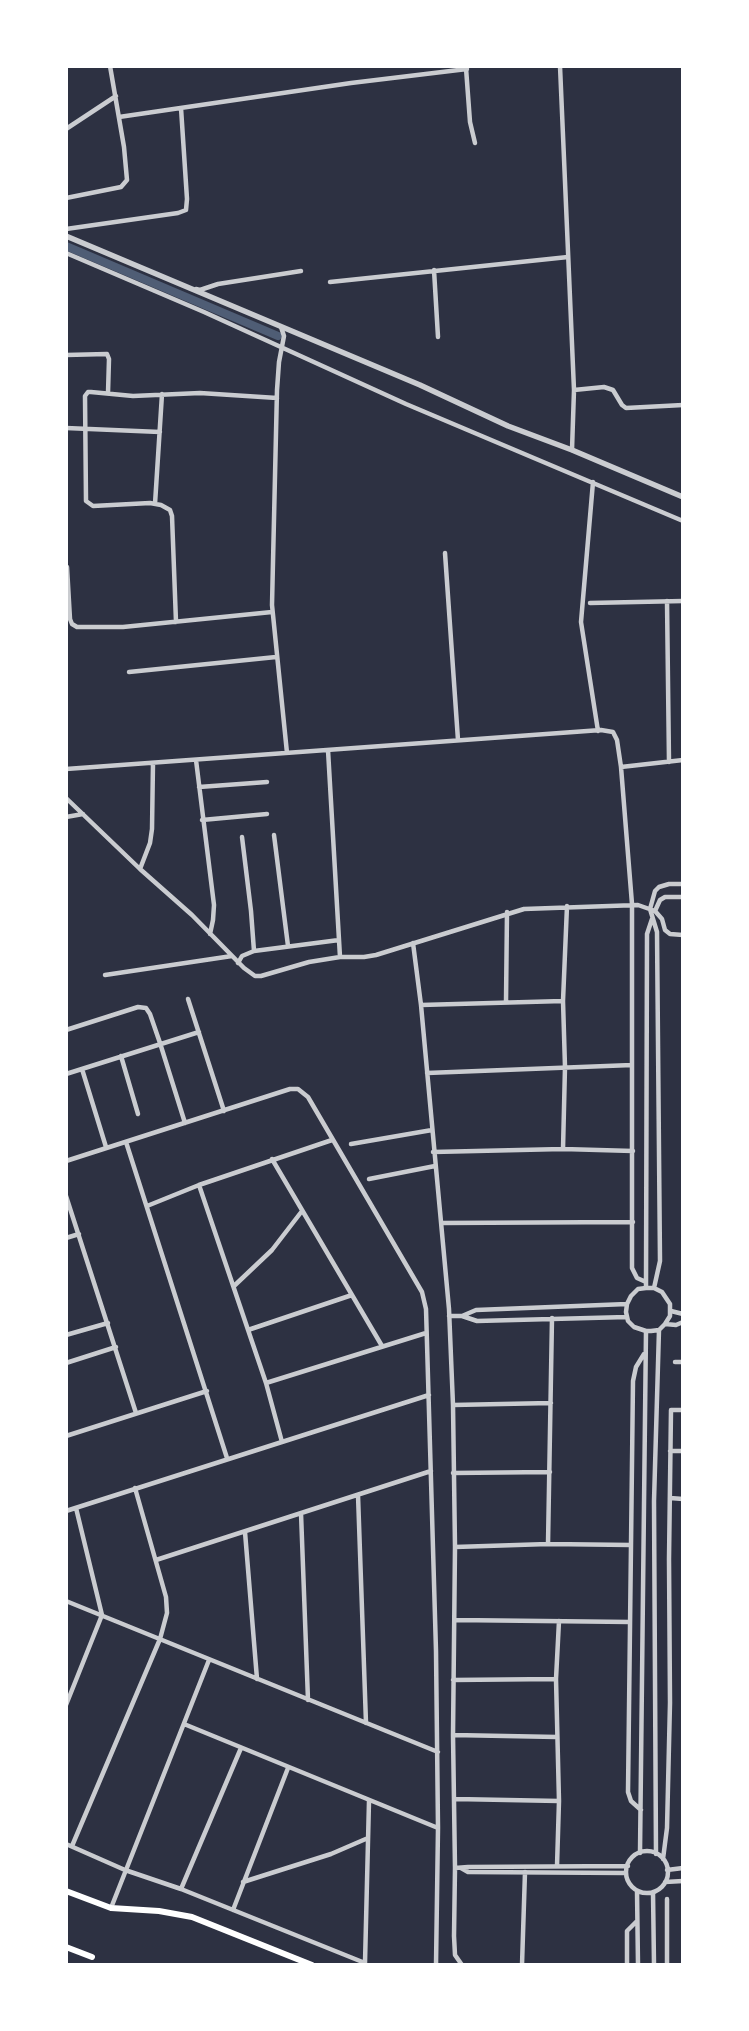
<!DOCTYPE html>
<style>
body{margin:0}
#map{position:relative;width:749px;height:2031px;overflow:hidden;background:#2d3142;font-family:Montserrat,sans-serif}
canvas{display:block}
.frame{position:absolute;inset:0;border:68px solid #fff;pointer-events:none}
</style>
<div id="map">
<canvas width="749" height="2031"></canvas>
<div class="frame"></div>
</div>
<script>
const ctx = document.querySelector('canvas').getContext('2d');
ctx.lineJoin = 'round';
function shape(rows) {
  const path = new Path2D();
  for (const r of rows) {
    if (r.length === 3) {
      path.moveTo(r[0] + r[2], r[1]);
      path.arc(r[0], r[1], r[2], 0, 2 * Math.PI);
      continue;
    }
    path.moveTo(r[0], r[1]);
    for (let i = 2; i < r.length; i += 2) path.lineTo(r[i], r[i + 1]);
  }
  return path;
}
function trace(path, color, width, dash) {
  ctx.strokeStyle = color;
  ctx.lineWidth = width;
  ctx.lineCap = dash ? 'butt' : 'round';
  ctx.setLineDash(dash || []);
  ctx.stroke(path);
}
trace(shape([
 [66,246,278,336]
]), '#4f5d75', 8);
trace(shape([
 [560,66,574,390,572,450],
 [466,68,470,122,475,143],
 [119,117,351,83,467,69],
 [66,129,116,96],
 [66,198,121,187,127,180,124,147,110,66],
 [66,229,178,213,186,210,187,199,181,108],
 [66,253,204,312,406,404,683,521],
 [434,270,438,337],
 [330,282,568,257],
 [196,289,200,290,218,284,301,271],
 [281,327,284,336,279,362,277,390,272,605,287,753],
 [66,355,107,354,109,359,108,393],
 [574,390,604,387,613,390,622,405,626,408,683,405],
 [66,428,160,432],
 [593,482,581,622,598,731],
 [155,504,162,394],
 [445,553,458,740],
 [67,567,70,619,72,624,77,627,123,627,272,612],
 [667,601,669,762],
 [590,603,683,601],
 [176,622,172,516,170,510,161,505,150,503,93,506,86,501,85,396,88,392,91,392,133,396,200,393,277,398],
 [129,672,276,657],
 [328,750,340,957],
 [196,760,214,905,213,920,210,934],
 [621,767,683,760],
 [66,769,601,730,613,732,617,740,621,767,632,904,632,1268,637,1278,646,1282],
 [199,787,267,782],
 [66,798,140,869,192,915,244,968,255,976,261,976,309,962,340,957,364,957,376,955,524,909,638,905,655,911,662,919,665,930,670,934,683,935],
 [66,817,83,814],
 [202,820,267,814],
 [274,835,288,946],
 [242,837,251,911,254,951],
 [140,869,150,843,152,829,153,763],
 [655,911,660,900,665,897,683,897],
 [413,943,421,1005,449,1309,453,1405,455,1547,453,1735,455,1868,454,1936,455,1955,462,1965],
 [238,963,242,956,254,951,339,940],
 [105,975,232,956],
 [188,999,224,1111],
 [506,1002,507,912],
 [421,1005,563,1001],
 [66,1030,138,1007,146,1008,150,1014,160,1043,185,1123],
 [121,1056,138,1114],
 [82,1069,106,1147],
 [427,1073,632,1065],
 [66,1074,199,1032],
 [126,1142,227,1458],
 [351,1144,432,1130],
 [563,1149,565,1067,563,1001,567,906],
 [433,1152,563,1149,633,1151],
 [272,1159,382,1346],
 [66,1161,290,1089,298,1089,308,1097,422,1292,426,1309,436,1651,438,1828,436,1965],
 [369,1179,435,1166],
 [66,1196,136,1413],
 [147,1206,199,1185],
 [441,1223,633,1222],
 [66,1238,79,1234],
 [234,1286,272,1250,302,1211],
 [646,1288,647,934,652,919],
 [654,1288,660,1261,657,932,650,909,655,891,659,887,669,884,683,884],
 [671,1311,683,1314],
 [449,1316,462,1316,477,1321,627,1317],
 [462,1316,476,1310,627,1304],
 [665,1324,670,1316,670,1304,662,1292,654,1288,646,1288,638,1289,631,1296,627,1304,626,1312,628,1321,634,1327,646,1331,651,1331,659,1330,665,1324,676,1325,683,1322],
 [248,1330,352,1295],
 [66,1335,108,1323],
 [675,1362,683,1362],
 [66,1363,116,1347],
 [266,1383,426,1333],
 [453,1405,551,1403],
 [66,1436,207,1391],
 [282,1442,266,1383,199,1185,332,1140],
 [670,1451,683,1451],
 [453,1473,550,1472],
 [358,1495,366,1723],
 [670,1498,683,1499],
 [66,1511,429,1395],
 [301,1513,308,1700],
 [245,1532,257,1679],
 [548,1544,552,1318],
 [455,1547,548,1544,631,1545],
 [156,1560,431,1471],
 [66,1601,438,1752],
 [455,1620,630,1622],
 [453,1680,556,1679],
 [66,1705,102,1615,76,1508],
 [184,1724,438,1828],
 [453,1735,557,1737],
 [455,1799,559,1801],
 [641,1810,631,1801,628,1792,633,1381,636,1367,644,1354],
 [66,1844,125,1870,181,1889,365,1963,369,1801],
 [72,1846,160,1639,167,1613,166,1597,135,1488],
 [647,1872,21],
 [640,1853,646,1331],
 [656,1854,654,1501,659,1330],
 [663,1859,667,1828,670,1703,669,1559,671,1410,683,1410],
 [557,1866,559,1801,556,1679,559,1621],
 [455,1868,468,1867,628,1866],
 [461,1868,468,1872,626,1873],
 [667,1870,683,1868],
 [243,1882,331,1854,368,1838],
 [665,1882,683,1881],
 [181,1889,241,1748],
 [637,1891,638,1965],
 [653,1892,654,1965],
 [111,1908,209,1660],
 [233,1910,288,1768],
 [522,1965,525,1872],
 [627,1965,627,1931,637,1921],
 [667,1965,667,1899]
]), '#caccd0', 4.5);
trace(shape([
 [66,236,420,385,508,426,572,450,683,497]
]), '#caccd0', 5.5);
trace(shape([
 [66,1891,111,1908,159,1911,192,1917,312,1965],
 [66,1947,92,1957]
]), '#fff', 6);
</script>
